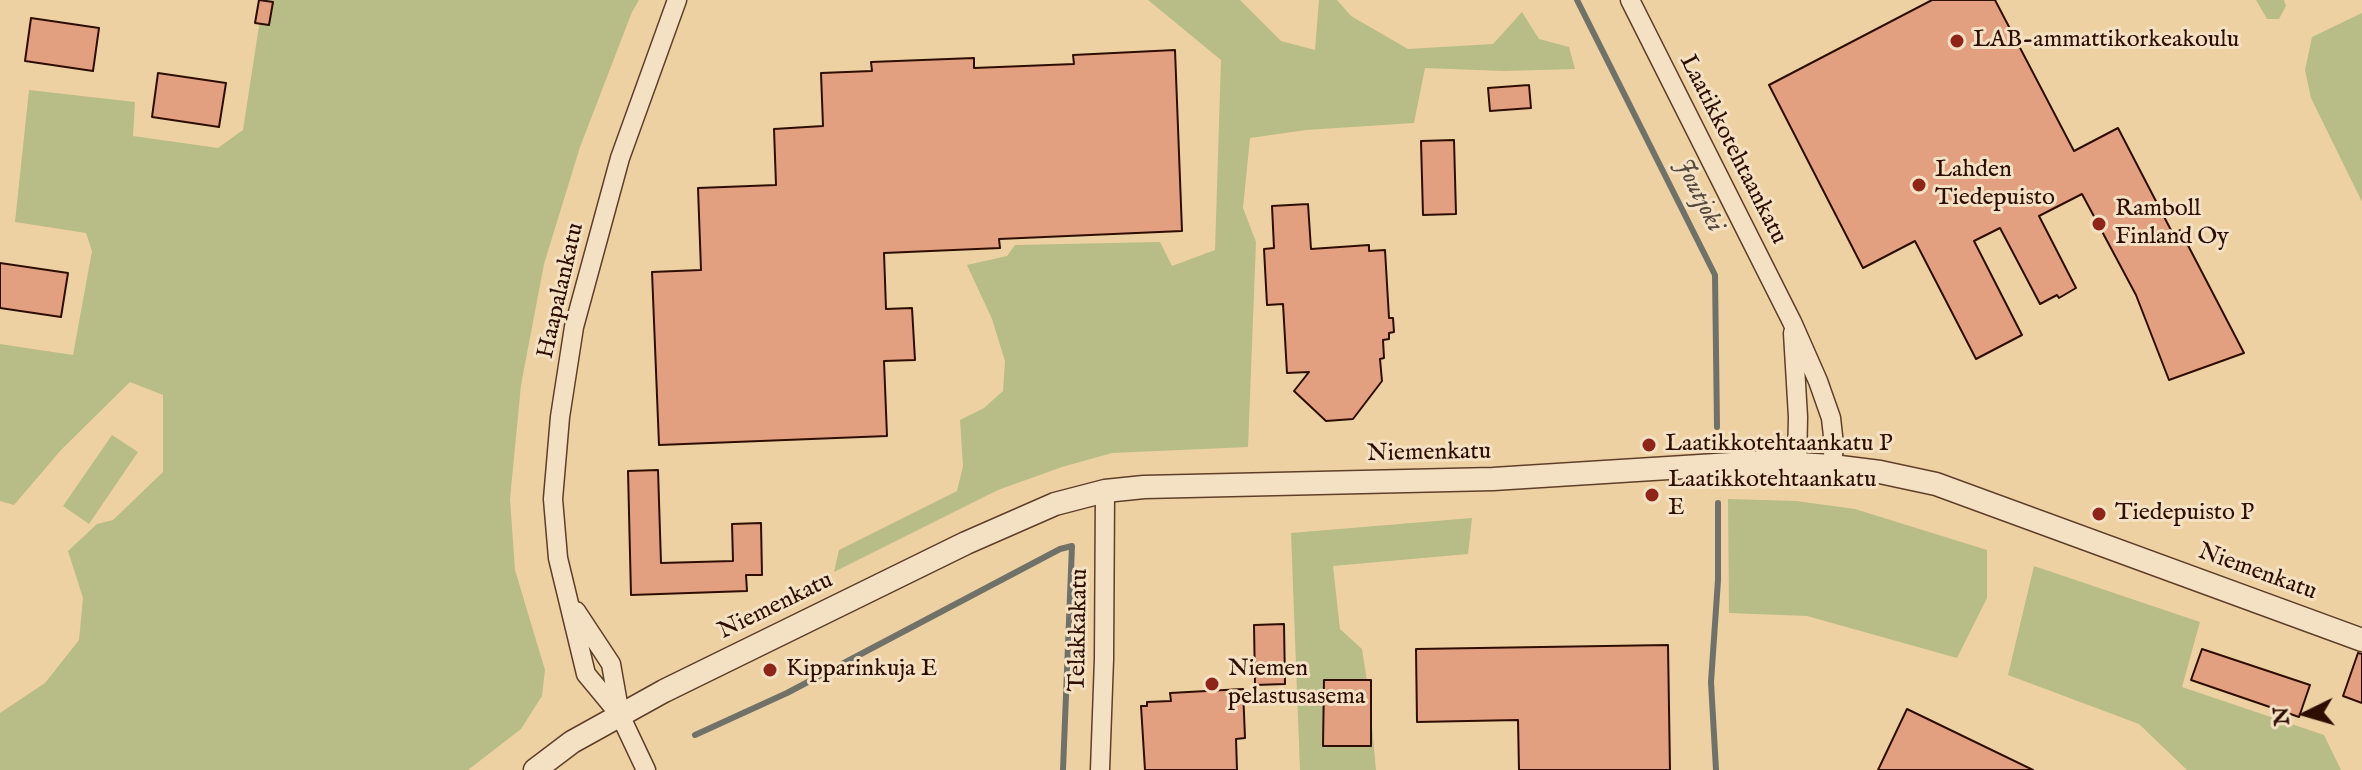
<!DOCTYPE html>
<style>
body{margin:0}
#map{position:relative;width:2362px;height:770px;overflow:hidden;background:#eed1a3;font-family:"IM FELL English",serif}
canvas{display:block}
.north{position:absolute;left:2266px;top:674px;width:80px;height:80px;-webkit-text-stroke:6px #f4e1c3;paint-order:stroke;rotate:265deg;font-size:22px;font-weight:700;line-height:32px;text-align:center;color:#2f0e02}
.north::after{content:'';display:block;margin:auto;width:28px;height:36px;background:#2f0e02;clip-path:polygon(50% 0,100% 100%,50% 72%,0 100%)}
</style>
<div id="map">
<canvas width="2362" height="770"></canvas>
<div class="north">N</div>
</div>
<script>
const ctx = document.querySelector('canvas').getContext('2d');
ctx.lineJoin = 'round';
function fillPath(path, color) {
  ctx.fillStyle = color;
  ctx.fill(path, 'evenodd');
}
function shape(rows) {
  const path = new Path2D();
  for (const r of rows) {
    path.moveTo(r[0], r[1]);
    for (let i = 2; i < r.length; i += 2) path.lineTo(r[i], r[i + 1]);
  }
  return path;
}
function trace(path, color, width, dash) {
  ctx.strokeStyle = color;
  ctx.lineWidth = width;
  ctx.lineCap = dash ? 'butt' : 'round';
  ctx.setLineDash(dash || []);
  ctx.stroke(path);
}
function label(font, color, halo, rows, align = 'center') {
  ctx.font = font + ' "IM FELL English",serif';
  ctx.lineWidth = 6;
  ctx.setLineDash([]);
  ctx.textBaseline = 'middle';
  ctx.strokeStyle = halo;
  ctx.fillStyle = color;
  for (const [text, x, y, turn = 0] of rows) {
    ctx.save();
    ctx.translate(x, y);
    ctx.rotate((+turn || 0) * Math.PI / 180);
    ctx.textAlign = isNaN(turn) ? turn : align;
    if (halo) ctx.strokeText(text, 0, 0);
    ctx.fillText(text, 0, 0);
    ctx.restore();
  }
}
fillPath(shape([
 [263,0,639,0,632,12,580,147,544,264,521,385,510,499,515,570,545,670,542,696,521,729,468,770,0,770,0,713,45,683,79,640,83,598,68,551,97,524,113,520,163,472,163,395,130,382,61,450,14,505,0,501,0,344,73,355,92,251,86,233,15,222,29,90,135,102,133,136,218,148,243,130],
 [1148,0,1240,0,1281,41,1315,50,1319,0,1337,0,1351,16,1408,49,1493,44,1522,12,1539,39,1569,47,1575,69,1504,71,1425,68,1414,123,1306,130,1250,138,1243,208,1256,242,1248,447,1112,453,1062,467,998,490,834,572,839,550,957,491,963,466,960,420,984,408,1003,391,1005,361,992,319,967,265,1007,256,1015,245,1160,242,1172,266,1215,250,1221,60],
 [2256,0,2284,0,2286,6,2279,19,2267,19],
 [2362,13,2362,202,2311,98,2305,70,2312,37],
 [112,435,138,452,89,524,63,506],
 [1728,499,1796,501,1855,509,1987,550,1987,598,1957,658,1807,616,1729,613],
 [1472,518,1468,554,1333,566,1340,629,1362,649,1369,693,1376,770,1300,770,1291,533],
 [2034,566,2200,622,2182,687,2324,735,2341,770,2187,770,2139,724,2008,675]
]), '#b8bc86');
trace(shape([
 [1577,0,1715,275,1717,427],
 [695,735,787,693,1060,549,1072,546,1063,770],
 [1716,770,1711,682,1718,580,1718,503]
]), '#707269', 6);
const building = shape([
 [259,0,273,2,269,25,255,23,259,0],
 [1932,0,1995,0,2074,151,2118,128,2173,234,2180,230,2244,353,2169,380,2136,295,2082,194,2039,216,2076,288,2059,298,2057,295,2040,304,2000,228,1974,241,2022,335,1976,359,1915,241,1863,268,1769,85,1932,0],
 [31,18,99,28,93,71,25,61,31,18],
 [1175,50,1182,231,999,239,1000,248,884,253,886,309,912,308,915,360,884,361,887,436,659,445,652,272,701,270,698,188,776,185,774,129,823,126,821,73,872,71,871,62,974,58,974,68,1074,64,1073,55,1175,50],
 [158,73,226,83,219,127,152,117,158,73],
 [1529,85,1531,108,1490,111,1488,88,1529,85],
 [1454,140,1456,214,1423,215,1421,141,1454,140],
 [1308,204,1311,249,1369,245,1369,251,1385,250,1389,318,1393,318,1394,332,1389,333,1389,339,1383,340,1384,358,1380,359,1382,381,1353,419,1326,421,1294,391,1309,372,1287,373,1283,304,1267,305,1264,249,1274,248,1272,206,1308,204],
 [0,263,68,273,61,317,0,308,0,263],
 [658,470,661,563,733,561,732,524,761,523,762,575,746,575,747,591,631,595,628,471,658,470],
 [1284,624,1285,684,1255,685,1254,625,1284,624],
 [1668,645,1670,770,1519,770,1518,720,1417,722,1416,649,1668,645],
 [2202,649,2310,685,2299,717,2191,680,2202,649],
 [2358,653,2362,654,2362,703,2343,696,2358,653],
 [1324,680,1371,680,1371,746,1323,746,1324,680],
 [1243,689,1245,738,1236,739,1237,770,1145,770,1141,706,1147,706,1147,702,1171,701,1170,693,1243,689],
 [1907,709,2033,770,1878,770,1907,709]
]);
fillPath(building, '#e2a081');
trace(building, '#2f0e02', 2);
const minor = shape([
 [1630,0,1792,322,1818,381,1831,418,1834,445,1832,466],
 [1793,333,1798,417,1797,464],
 [576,611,611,664,620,715,646,770],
 [620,715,586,674,558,558,553,499,560,417,574,327,620,158,677,0],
 [1100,770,1104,659,1105,491]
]);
const tertiary = shape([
 [535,770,572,742,664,691,966,543,1055,504,1105,491,1144,487,1493,479,1764,462,1832,466,1880,472,1936,484,2362,640]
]);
trace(minor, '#5f3f2a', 21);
trace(tertiary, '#5f3f2a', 25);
trace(minor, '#f4e1c3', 18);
trace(tertiary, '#f4e1c3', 22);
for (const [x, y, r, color] of [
 [1957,41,8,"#8f2418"],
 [1919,185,8,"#8f2418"],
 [2099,224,8,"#8f2418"],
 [1649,445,8,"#8f2418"],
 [1652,495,8,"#8f2418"],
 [2099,514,8,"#8f2418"],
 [770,670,8,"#8f2418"],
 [1212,684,8,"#8f2418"]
]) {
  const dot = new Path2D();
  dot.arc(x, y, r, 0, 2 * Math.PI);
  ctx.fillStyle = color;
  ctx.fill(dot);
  trace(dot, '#f4e1c3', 3);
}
label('24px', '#2f0e02', '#f4e1c3', [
 ["LAB-ammattikorkeakoulu",1973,41],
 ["Lahden",1935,171],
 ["Tiedepuisto",1935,199],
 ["Ramboll",2115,210],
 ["Finland Oy",2115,238],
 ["Laatikkotehtaankatu P",1665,445],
 ["Laatikkotehtaankatu",1668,481],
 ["E",1668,509],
 ["Tiedepuisto P",2115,514],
 ["Kipparinkuja E",786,670],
 ["Niemen",1228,670],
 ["pelastusasema",1228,698]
], 'left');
label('24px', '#2f0e02', '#f4e1c3', [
 ["Laatikkotehtaankatu",1732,150,63],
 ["Haapalankatu",562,291,-77],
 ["Niemenkatu",1429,454,-1],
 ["Niemenkatu",2257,573,20],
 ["Niemenkatu",776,607,-26],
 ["Telakkakatu",1080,630,-89]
]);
label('italic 26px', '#55483e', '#f4e1c3', [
 ["Joutjoki",1698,196,63]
]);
</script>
